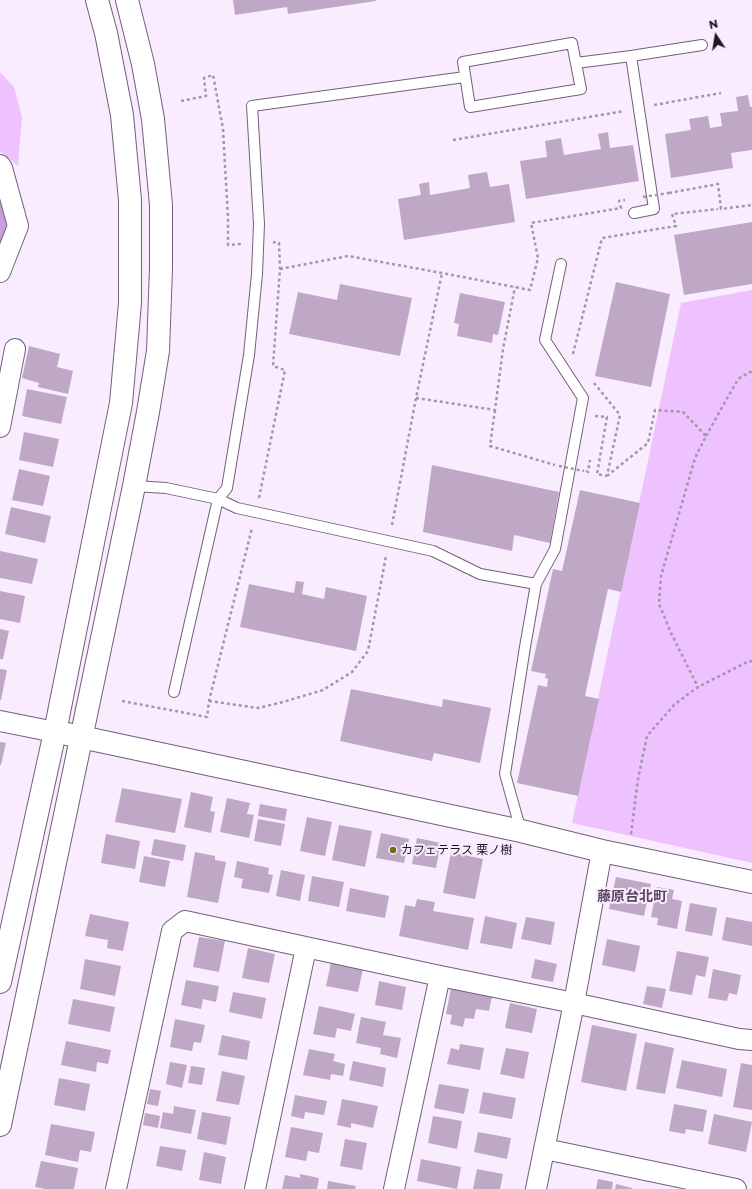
<!DOCTYPE html>
<meta charset="utf-8">
<style>
body{margin:0}
#map{position:relative;width:752px;height:1189px;overflow:hidden;background:#faecff;font-family:Montserrat,sans-serif}
canvas{display:block}
.north{position:absolute;left:696px;top:16px;width:40px;height:40px;-webkit-text-stroke:3px #faecff;paint-order:stroke;rotate:348deg;font-size:11px;font-weight:700;line-height:16px;text-align:center;color:#1d1520}
.north::after{content:'';display:block;margin:auto;width:14px;height:18px;background:#1d1520;clip-path:polygon(50% 0,100% 100%,50% 72%,0 100%)}
</style>
<div id="map">
<canvas width="752" height="1189"></canvas>
<div class="north">N</div>
</div>
<script>
const ctx = document.querySelector('canvas').getContext('2d');
ctx.lineJoin = 'round';
function fillPath(path, color) {
  ctx.fillStyle = color;
  ctx.fill(path, 'evenodd');
}
function shape(rows) {
  const path = new Path2D();
  for (const r of rows) {
    path.moveTo(r[0], r[1]);
    for (let i = 2; i < r.length; i += 2) path.lineTo(r[i], r[i + 1]);
  }
  return path;
}
function trace(path, color, width, dash) {
  ctx.strokeStyle = color;
  ctx.lineWidth = width;
  ctx.lineCap = dash ? 'butt' : 'round';
  ctx.setLineDash(dash || []);
  ctx.stroke(path);
}
function label(font, color, halo, rows, align = 'center') {
  ctx.font = font + ' Montserrat,"Noto Sans JP",sans-serif';
  ctx.lineWidth = 4;
  ctx.setLineDash([]);
  ctx.textBaseline = 'middle';
  ctx.strokeStyle = halo;
  ctx.fillStyle = color;
  for (const [text, x, y, turn = 0] of rows) {
    ctx.save();
    ctx.translate(x, y);
    ctx.rotate((+turn || 0) * Math.PI / 180);
    ctx.textAlign = isNaN(turn) ? turn : align;
    if (halo) ctx.strokeText(text, 0, 0);
    ctx.fillText(text, 0, 0);
    ctx.restore();
  }
}
fillPath(shape([
 [0,72,14,87,22,117,18,166,0,151],
 [752,290,752,863,572,823,681,303]
]), '#eec2fe');
fillPath(shape([
 [0,193,8,224,0,249]
]), '#cb9edb');
fillPath(shape([
 [233,0,376,0,376,1,288,14,287,7,235,15],
 [748,95,750,107,752,107,752,150,731,153,733,168,671,178,665,134,691,130,689,119,708,116,710,128,722,126,720,113,738,111,736,97],
 [608,132,610,148,633,145,639,181,526,199,520,161,547,157,545,141,561,138,564,155,601,149,598,134],
 [487,172,490,187,509,184,515,222,404,240,398,199,421,195,419,184,429,182,430,195,470,188,468,175],
 [752,222,752,284,684,295,674,235],
 [616,282,670,294,651,387,595,376],
 [340,284,412,298,400,356,289,334,298,292,337,300],
 [460,293,505,302,498,335,493,334,492,343,457,336,459,324,454,323],
 [29,346,60,354,57,367,73,371,68,394,38,387,39,383,22,378],
 [27,389,67,397,61,424,22,416],
 [24,432,59,439,53,467,19,460],
 [432,465,559,492,550,543,514,535,512,551,423,532],
 [19,469,50,476,43,506,12,500],
 [580,490,640,503,621,592,608,589,585,696,599,699,578,796,517,783,538,685,547,687,548,679,545,678,546,674,531,671,553,569,562,571],
 [11,507,51,516,45,543,5,534],
 [0,551,38,559,32,584,0,578],
 [296,581,304,582,302,594,324,599,326,587,367,596,356,651,240,627,249,584,294,593],
 [0,591,25,596,20,623,0,619],
 [0,629,9,631,3,659,0,659],
 [0,669,7,670,1,700,0,700],
 [351,689,442,707,443,699,491,708,480,763,434,753,432,761,340,741],
 [0,742,6,743,1,765,0,765],
 [122,788,182,799,175,833,115,822],
 [191,792,213,797,210,811,215,812,211,833,184,827],
 [227,798,250,803,247,814,254,815,249,838,220,832],
 [260,804,287,809,285,821,258,816],
 [307,817,332,822,325,856,300,851],
 [258,819,285,824,281,846,254,841],
 [339,825,372,831,365,867,332,860],
 [381,833,409,839,404,863,376,858],
 [106,834,140,841,135,869,101,863],
 [417,838,441,843,436,868,412,864],
 [154,839,186,845,183,861,151,855],
 [195,852,215,856,215,860,226,862,218,903,187,897],
 [451,852,483,859,475,899,443,893],
 [144,856,170,861,165,887,139,882],
 [237,861,269,868,268,874,273,875,269,893,241,888,243,879,234,877],
 [281,870,305,875,300,901,276,896],
 [312,876,344,882,339,907,308,901],
 [616,877,651,884,644,916,609,909],
 [657,887,674,890,672,899,682,901,677,929,657,925,658,918,651,917],
 [350,888,389,896,385,918,346,911],
 [417,899,435,902,433,911,474,918,468,950,399,936,405,905,415,907],
 [690,903,717,908,712,936,685,931],
 [90,914,129,922,123,951,107,948,108,940,85,936],
 [485,916,517,923,512,949,480,943],
 [526,917,555,922,551,945,521,939],
 [726,917,752,922,752,946,722,940],
 [199,937,225,941,219,972,193,967],
 [607,939,640,946,635,972,602,965],
 [248,948,275,954,269,983,242,978],
 [677,951,709,957,705,977,696,975,692,995,669,991],
 [85,959,121,966,115,996,80,989],
 [535,959,557,964,553,982,531,978],
 [331,963,363,969,358,992,326,986],
 [713,969,741,975,737,995,729,993,727,1001,708,998],
 [186,980,219,986,216,1002,203,999,201,1009,181,1005],
 [379,981,406,987,402,1010,375,1005],
 [647,986,666,989,662,1008,643,1004],
 [451,988,492,997,489,1011,476,1009,474,1019,465,1018,463,1027,450,1024,452,1015,446,1014],
 [233,992,266,998,262,1019,229,1012],
 [73,999,115,1007,110,1032,68,1024],
 [510,1003,537,1009,532,1033,505,1028],
 [319,1006,355,1014,351,1031,337,1028,335,1038,313,1034],
 [361,1017,386,1022,383,1035,401,1038,397,1058,380,1054,381,1048,356,1043],
 [175,1019,205,1025,201,1043,194,1042,192,1051,170,1047],
 [592,1025,637,1034,626,1091,581,1082],
 [222,1035,250,1041,247,1060,218,1055],
 [66,1041,111,1050,108,1064,97,1062,96,1072,61,1065],
 [645,1042,674,1048,665,1094,636,1089],
 [460,1044,484,1048,480,1070,447,1064,451,1048,459,1050],
 [506,1048,529,1052,524,1079,500,1074],
 [309,1049,335,1054,333,1061,345,1064,343,1076,331,1074,330,1080,303,1075],
 [682,1060,727,1069,722,1097,676,1088],
 [353,1061,386,1068,383,1087,349,1080],
 [170,1062,187,1065,182,1088,166,1084],
 [741,1063,752,1065,752,1110,733,1107],
 [191,1066,205,1068,202,1085,188,1083],
 [222,1071,245,1076,239,1105,216,1101],
 [59,1078,90,1084,85,1111,54,1105],
 [439,1084,469,1089,464,1114,434,1108],
 [150,1089,161,1091,158,1106,147,1104],
 [483,1092,516,1098,512,1119,479,1113],
 [295,1095,327,1101,324,1115,305,1112,304,1119,291,1116],
 [342,1099,378,1106,373,1128,351,1123,351,1128,337,1125],
 [674,1104,707,1110,703,1132,686,1129,685,1134,669,1131],
 [174,1106,196,1110,191,1134,160,1128,163,1112,173,1114],
 [202,1112,231,1117,226,1145,197,1139],
 [145,1113,160,1116,158,1128,143,1125],
 [714,1114,752,1122,746,1152,708,1144],
 [433,1116,462,1121,457,1149,428,1143],
 [51,1124,95,1132,91,1152,80,1150,78,1162,45,1155],
 [291,1127,323,1133,319,1153,308,1151,306,1161,285,1157],
 [478,1132,511,1138,507,1159,474,1152],
 [345,1139,367,1143,362,1170,340,1166],
 [160,1146,186,1150,182,1171,156,1166],
 [204,1152,226,1157,221,1184,199,1180],
 [421,1159,461,1167,457,1189,417,1181],
 [41,1161,78,1168,74,1189,45,1189,35,1187],
 [477,1169,503,1174,500,1189,473,1189],
 [300,1174,319,1178,317,1189,282,1189,285,1175,300,1178],
 [598,1179,613,1182,612,1189,596,1189],
 [328,1181,356,1186,355,1189,327,1189],
 [616,1184,632,1188,632,1189,615,1189]
]), '#bea8c6');
const lane = shape([
 [572,43,581,89,470,107,463,62,572,43],
 [631,56,654,209,634,213],
 [576,63,631,56,702,45],
 [134,486,166,488,218,499,237,508,433,551,480,574,536,584,525,647,505,774,521,831],
 [536,584,555,549,583,398,545,340,561,264],
 [174,692,218,499,227,488,249,355,257,274,259,224,252,106,465,77]
]);
const street = shape([
 [0,165,2,168,18,226,0,272],
 [0,427,15,349],
 [0,721,55,732],
 [545,1149,736,1189],
 [116,1189,172,931,185,921,440,976,574,1003,739,1039,752,1040],
 [255,1189,306,948],
 [394,1189,440,976],
 [536,1189,574,1003,602,851]
]);
const secondary = shape([
 [67,734,521,831,602,851,752,882],
 [0,982,55,732,121,403,130,303,130,200,122,115,106,33,97,0],
 [0,1125,134,486,148,412,158,351,161,268,161,205,153,119,143,64,127,0]
]);
trace(lane, '#735f7a', 12);
trace(street, '#735f7a', 22);
trace(secondary, '#735f7a', 24);
trace(shape([
 [181,101,206,96,204,78,213,75,223,129,228,218,228,245,242,244],
 [654,105,721,93],
 [453,140,624,111],
 [669,193,718,184,721,209,752,205],
 [280,269,348,256,442,273,530,290,538,258,531,223,621,208,619,201,625,200],
 [573,354,602,238,676,226,672,214,718,209],
 [594,383,620,415,607,476],
 [416,398,495,410,503,349,515,287],
 [495,410,490,446,555,465],
 [595,416,607,417,597,474,607,476],
 [706,436,738,379,752,371],
 [586,471,588,472,590,460],
 [607,476,648,443,655,410,683,412,706,436,695,458,661,576,659,604,672,635,698,687],
 [259,498,285,370,273,366,280,269,279,243,273,242],
 [392,525,416,398,442,273],
 [122,701,207,717,209,701,252,528],
 [209,701,258,708,283,702,323,690,352,672,368,651,386,556],
 [631,834,638,779,647,736,675,704,698,687,745,663,752,661]
]), '#a297a6', 2.5, [3, 3]);
trace(lane, '#fff', 10);
trace(street, '#fff', 20);
trace(secondary, '#fff', 22);
trace(shape([
 [643,197,669,193],
 [559,466,584,471]
]), '#a297a6', 2.5, [3, 3]);
for (const [x, y, r, color] of [
 [393,850,4,"#716d0c"]
]) {
  const dot = new Path2D();
  dot.arc(x, y, r, 0, 2 * Math.PI);
  ctx.fillStyle = color;
  ctx.fill(dot);
  trace(dot, '#faecff', 1.5);
}
label('12px', '#1d1520', '#faecff', [
 ["カフェテラス 栗ノ樹",401,850]
], 'left');
label('bold 14px', '#59465f', '#faecff', [
 ["藤原台北町",632,897]
]);
</script>
